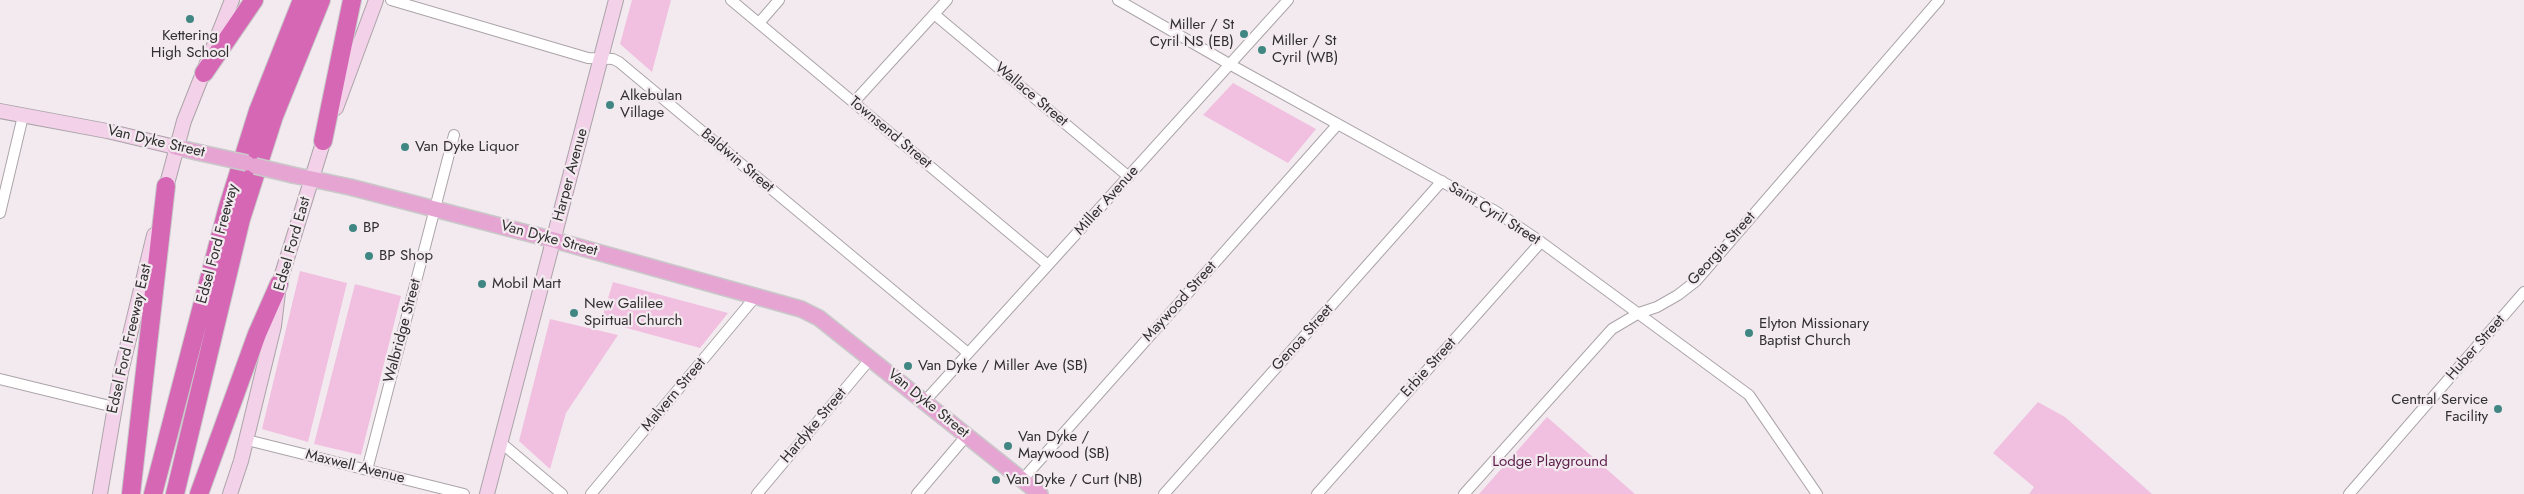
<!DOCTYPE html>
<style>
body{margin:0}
canvas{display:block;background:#f2eaef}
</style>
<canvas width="2524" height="494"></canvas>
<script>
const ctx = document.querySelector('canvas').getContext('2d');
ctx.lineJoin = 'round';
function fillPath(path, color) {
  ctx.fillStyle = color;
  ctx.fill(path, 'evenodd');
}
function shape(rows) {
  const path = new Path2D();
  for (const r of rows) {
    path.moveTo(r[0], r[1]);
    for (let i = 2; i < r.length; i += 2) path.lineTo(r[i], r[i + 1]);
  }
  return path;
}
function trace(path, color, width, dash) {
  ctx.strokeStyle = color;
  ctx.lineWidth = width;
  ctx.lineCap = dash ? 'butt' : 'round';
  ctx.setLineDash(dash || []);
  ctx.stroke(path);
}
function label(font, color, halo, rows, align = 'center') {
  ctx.font = font + ' Jost,sans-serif';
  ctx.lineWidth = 4.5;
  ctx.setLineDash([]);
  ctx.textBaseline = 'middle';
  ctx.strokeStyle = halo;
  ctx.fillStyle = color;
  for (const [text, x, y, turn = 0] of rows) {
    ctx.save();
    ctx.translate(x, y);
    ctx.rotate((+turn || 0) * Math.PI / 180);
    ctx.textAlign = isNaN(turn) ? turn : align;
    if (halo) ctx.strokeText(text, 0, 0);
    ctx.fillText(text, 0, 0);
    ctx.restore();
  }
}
fillPath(shape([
 [632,0,671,0,652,72,620,44],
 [1233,83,1316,129,1288,163,1203,115],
 [300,271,347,283,308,442,262,429],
 [613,282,728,313,700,348,601,321],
 [355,284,401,296,361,455,314,444],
 [550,319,618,335,566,413,550,469,519,441],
 [2038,402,2065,417,2152,494,2029,494,2034,487,1993,453],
 [1547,417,1635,494,1479,494]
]), '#f1c0e0');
const street = shape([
 [391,0,588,58,613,59,619,62,968,353],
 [731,0,1048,265],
 [1118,0,1231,65,1495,211,1541,242,1749,395,1817,494],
 [934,14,1129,177],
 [759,23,779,0],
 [854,102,947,0],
 [0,213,23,116],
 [0,379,114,407],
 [925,401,1288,0],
 [247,440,464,494],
 [499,441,562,494],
 [367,470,454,135],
 [1022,480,1338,124],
 [591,494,756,296],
 [757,494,871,358],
 [917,494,967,435],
 [1164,494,1442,181],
 [1317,494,1541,242],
 [1464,494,1612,329,1639,313,1657,307,1678,295,1696,281,1939,0],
 [2349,494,2524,292]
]);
const secondary = shape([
 [336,108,376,0],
 [0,111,107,131,175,147],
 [164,195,184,121,232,0],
 [100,494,121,372,154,235],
 [230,494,241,461,274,326,279,284,326,133],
 [487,494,616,0]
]);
const primary = shape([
 [175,147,201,153],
 [293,175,350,187,554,240,801,309,819,318,839,334,1040,494]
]);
const highway = shape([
 [204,73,254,0],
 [323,141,352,0],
 [131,494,166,186],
 [153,494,227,210,258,111,302,0],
 [175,494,241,219,274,116,321,0],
 [199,494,257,334,279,284]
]);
trace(street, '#aba4a8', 12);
trace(secondary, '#aba4a8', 16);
trace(primary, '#c9c9c9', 18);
trace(highway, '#c9c9c9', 20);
trace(street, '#fff', 10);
trace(secondary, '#f2d1e9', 14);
trace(primary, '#e6a4d3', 15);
trace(highway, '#d567b5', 18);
const primaryBridge = shape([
 [201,153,247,163],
 [255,166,293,175]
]);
trace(primaryBridge, '#c9c9c9', 18, []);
trace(primaryBridge, '#e6a4d3', 15);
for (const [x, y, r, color] of [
 [190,19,5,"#408783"],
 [1244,34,5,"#408783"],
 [1262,50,5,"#408783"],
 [610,105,5,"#408783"],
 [405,147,5,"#408783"],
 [353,228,5,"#408783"],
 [369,256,5,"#408783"],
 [482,284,5,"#408783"],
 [574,313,5,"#408783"],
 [1749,333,5,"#408783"],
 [908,366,5,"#408783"],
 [2498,409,5,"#408783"],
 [1008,446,5,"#408783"],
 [996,480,5,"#408783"]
]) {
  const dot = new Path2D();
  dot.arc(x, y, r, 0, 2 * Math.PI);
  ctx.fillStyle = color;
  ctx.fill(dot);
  trace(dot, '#f2eaef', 2);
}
label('15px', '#312f30', '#f2eaef', [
 ["Miller / St",1234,25,"right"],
 ["Cyril NS (EB)",1234,42,"right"],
 ["Kettering",190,36,"center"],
 ["High School",190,53,"center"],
 ["Miller / St",1272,41],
 ["Cyril (WB)",1272,58],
 ["Alkebulan",620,96],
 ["Village",620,113],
 ["Van Dyke Liquor",415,147],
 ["BP",363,228],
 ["BP Shop",379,256],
 ["Mobil Mart",492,284],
 ["New Galilee",584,304],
 ["Spirtual Church",584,321],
 ["Elyton Missionary",1759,324],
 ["Baptist Church",1759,341],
 ["Van Dyke / Miller Ave (SB)",918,366],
 ["Central Service",2488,400,"right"],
 ["Facility",2488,417,"right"],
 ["Van Dyke /",1018,437],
 ["Maywood (SB)",1018,454],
 ["Van Dyke / Curt (NB)",1006,480]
], 'left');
label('15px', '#312f30', '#f2eaef', [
 ["Wallace Street",1031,95,40],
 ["Townsend Street",890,133,40],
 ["Van Dyke Street",156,142,13],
 ["Baldwin Street",737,161,40],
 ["Harper Avenue",571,175,-75],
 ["Miller Avenue",1107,201,-48],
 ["Saint Cyril Street",1494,214,32],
 ["Van Dyke Street",549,239,15],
 ["Edsel Ford Freeway",218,244,-75],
 ["Edsel Ford East",293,244,-74],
 ["Georgia Street",1722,249,-48],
 ["Maywood Street",1180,302,-48],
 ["Walbridge Street",403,331,-75],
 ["Genoa Street",1303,338,-48],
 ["Edsel Ford Freeway East",130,339,-77],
 ["Huber Street",2476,348,-49],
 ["Erbie Street",1429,368,-48],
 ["Malvern Street",674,395,-50],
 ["Van Dyke Street",928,404,39],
 ["Hardyke Street",814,426,-50],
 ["Maxwell Avenue",355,467,14]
]);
label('15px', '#5e204d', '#f2eaef', [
 ["Lodge Playground",1550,462]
]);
</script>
